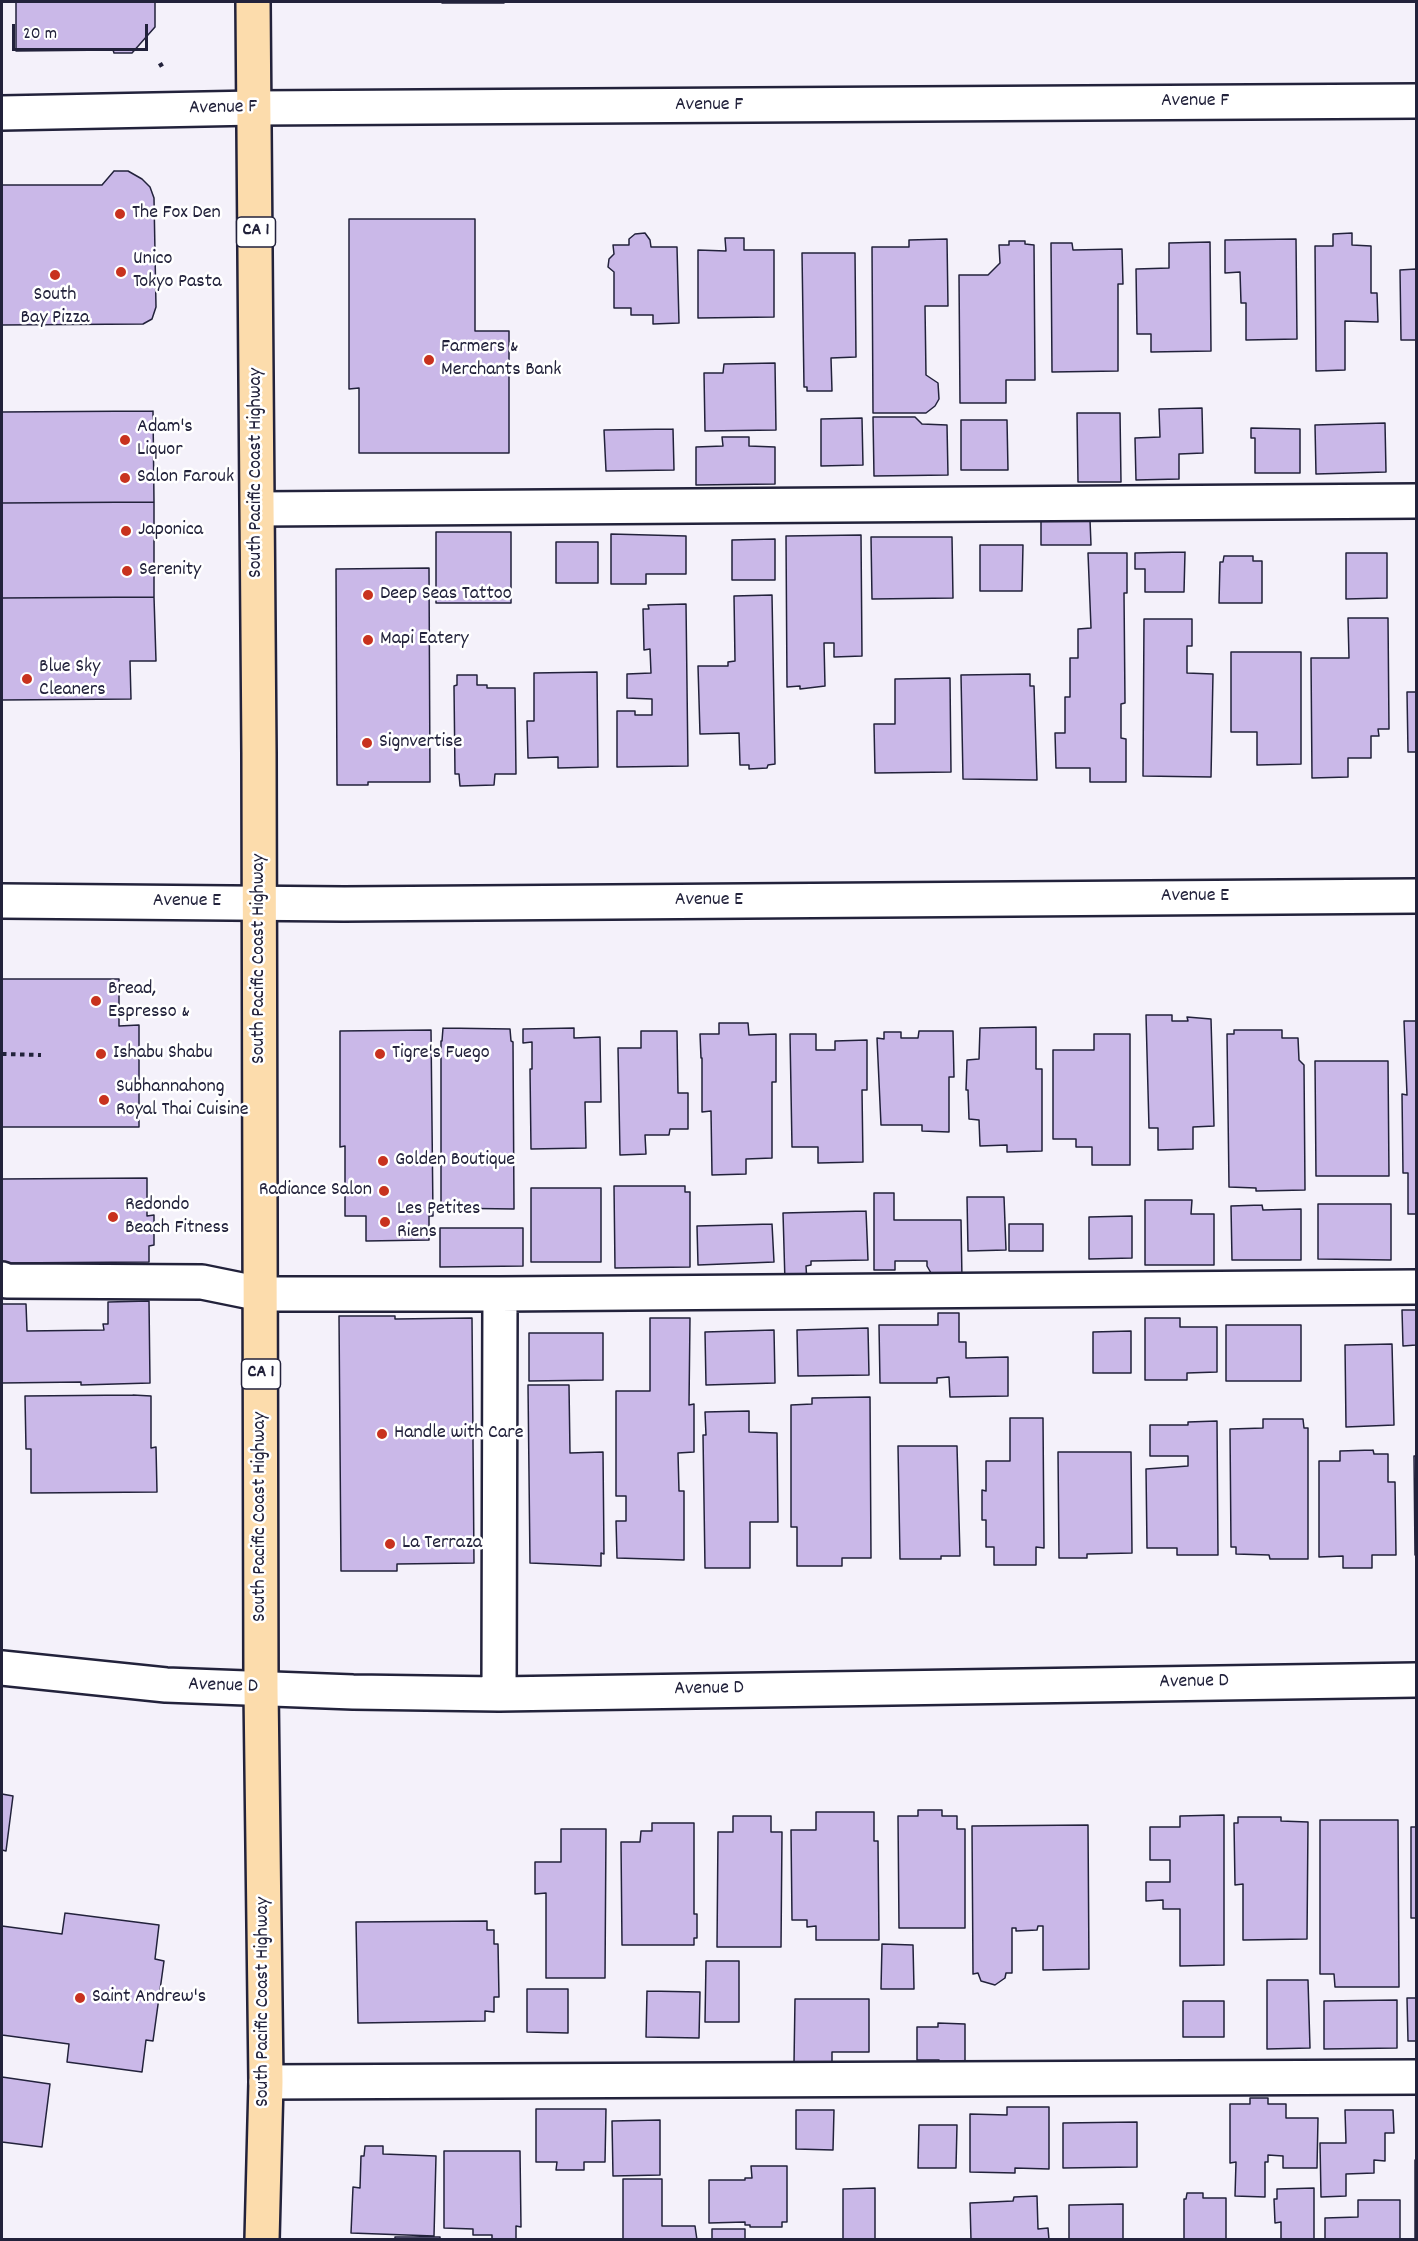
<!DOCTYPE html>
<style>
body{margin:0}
#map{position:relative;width:1418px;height:2241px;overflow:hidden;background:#f4f1fa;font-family:Dekko,sans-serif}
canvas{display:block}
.frame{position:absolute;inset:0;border:3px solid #22223b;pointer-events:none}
.scale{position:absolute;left:12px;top:24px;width:136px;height:27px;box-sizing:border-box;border:3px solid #22223b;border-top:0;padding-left:8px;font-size:18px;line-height:21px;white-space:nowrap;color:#22223b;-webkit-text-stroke:4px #fff;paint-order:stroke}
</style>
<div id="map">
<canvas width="1418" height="2241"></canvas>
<div class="frame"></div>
<div class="scale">20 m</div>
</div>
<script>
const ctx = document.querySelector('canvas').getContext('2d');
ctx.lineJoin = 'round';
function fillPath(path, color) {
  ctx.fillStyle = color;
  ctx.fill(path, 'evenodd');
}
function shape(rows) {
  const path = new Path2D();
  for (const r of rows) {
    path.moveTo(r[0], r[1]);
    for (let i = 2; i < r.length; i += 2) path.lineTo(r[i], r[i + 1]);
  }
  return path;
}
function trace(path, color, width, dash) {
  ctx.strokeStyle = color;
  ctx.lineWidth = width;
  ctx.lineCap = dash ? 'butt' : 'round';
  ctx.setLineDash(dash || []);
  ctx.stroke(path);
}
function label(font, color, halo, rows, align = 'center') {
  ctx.font = font + ' Dekko,sans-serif';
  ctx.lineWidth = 5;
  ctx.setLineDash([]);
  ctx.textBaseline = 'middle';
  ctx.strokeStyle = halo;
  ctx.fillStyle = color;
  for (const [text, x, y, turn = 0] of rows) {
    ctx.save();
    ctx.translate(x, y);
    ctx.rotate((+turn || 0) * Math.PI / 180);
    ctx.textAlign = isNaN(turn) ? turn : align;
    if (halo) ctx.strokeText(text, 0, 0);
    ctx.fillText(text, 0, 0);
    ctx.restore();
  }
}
const building = shape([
 [16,2,155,2,155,27,132,53,114,53,113,50,16,51,16,2],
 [442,2,504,2,504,3,442,3,442,2],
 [114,171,128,171,142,179,150,187,154,198,156,307,152,319,143,324,2,325,2,185,102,185,114,171],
 [349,219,475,219,475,331,509,331,509,453,359,453,359,388,349,389,349,219],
 [645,233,650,240,651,247,677,247,679,323,653,324,653,315,631,315,631,308,614,308,614,272,608,267,609,259,614,254,613,245,629,245,629,239,635,234,645,233],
 [1352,233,1352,245,1371,246,1371,293,1377,293,1378,322,1345,321,1345,370,1316,371,1315,246,1333,246,1333,234,1352,233],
 [725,238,744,238,744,250,774,250,774,317,698,318,698,250,726,251,725,238],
 [947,239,948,306,925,306,926,375,938,383,939,399,935,406,926,413,873,413,872,247,909,247,909,240,947,239],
 [1296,239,1297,339,1246,340,1246,303,1241,303,1240,272,1225,273,1225,240,1296,239],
 [1009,241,1025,241,1025,244,1034,245,1035,380,1006,380,1006,403,960,403,959,275,988,275,1000,263,999,245,1009,245,1009,241],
 [1210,242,1211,351,1151,352,1151,334,1137,334,1136,269,1169,268,1169,243,1210,242],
 [1051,243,1072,243,1073,250,1122,249,1123,284,1118,284,1118,371,1052,372,1051,243],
 [802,253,855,253,856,357,831,358,832,391,807,391,807,387,804,387,802,253],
 [1416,269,1416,340,1401,340,1400,270,1416,269],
 [775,363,776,430,705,431,704,373,723,373,724,364,775,363],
 [1202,408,1203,453,1179,454,1179,479,1136,480,1135,438,1160,437,1159,409,1202,408],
 [153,411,154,502,2,503,2,412,153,411],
 [1077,413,1120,413,1121,482,1078,482,1077,413],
 [873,417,915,417,922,424,947,425,948,475,874,476,873,417],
 [862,418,863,465,821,466,821,419,862,418],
 [961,420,1007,420,1008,470,961,470,961,420],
 [1385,423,1386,472,1316,474,1315,425,1385,423],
 [1251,428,1300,429,1300,473,1255,473,1255,438,1251,438,1251,428],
 [673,429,674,470,606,471,604,430,673,429],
 [722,437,749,437,749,446,775,447,775,484,696,485,696,447,723,446,722,437],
 [154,502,154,597,2,598,2,503,154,502],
 [1090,520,1091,545,1041,545,1041,521,1090,520],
 [436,532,511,532,511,603,436,603,436,532],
 [611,534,686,536,686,574,646,574,646,584,611,584,611,534],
 [861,535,862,656,834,657,834,643,824,643,825,686,800,689,800,686,787,687,786,536,861,535],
 [871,537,952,537,953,598,872,599,871,537],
 [775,539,775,580,732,580,732,540,775,539],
 [556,542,598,542,598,583,556,583,556,542],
 [980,545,1023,545,1022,591,980,591,980,545],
 [1185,552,1184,592,1145,592,1145,569,1135,569,1135,553,1185,552],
 [1088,553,1127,553,1127,593,1124,593,1125,703,1121,704,1121,738,1126,739,1126,782,1090,782,1090,768,1056,768,1055,733,1065,733,1065,697,1070,697,1070,658,1078,658,1078,629,1091,628,1088,553],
 [1346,553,1387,553,1387,598,1346,599,1346,553],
 [1224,556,1253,556,1253,561,1262,561,1262,603,1219,603,1220,562,1223,562,1224,556],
 [429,568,430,782,368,782,368,785,337,785,336,569,429,568],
 [772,595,775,764,768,765,767,768,749,769,749,765,740,765,739,733,700,734,698,666,728,666,728,662,735,661,734,596,772,595],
 [154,597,156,661,130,661,131,699,2,700,2,598,154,597],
 [686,604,688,766,617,767,617,711,635,711,635,715,652,715,652,699,627,698,627,674,651,673,650,649,644,650,643,609,649,609,648,605,686,604],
 [1348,618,1388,618,1389,729,1378,729,1379,736,1371,736,1371,758,1348,758,1348,777,1312,778,1311,658,1349,658,1348,618],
 [1144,619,1192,619,1192,646,1187,646,1187,673,1213,674,1211,777,1143,776,1144,619],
 [1231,652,1301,652,1301,764,1257,765,1257,732,1231,732,1231,652],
 [597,672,598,767,558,768,558,757,528,758,527,721,534,721,534,673,597,672],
 [1030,674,1030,686,1034,686,1037,780,963,779,961,675,1030,674],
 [457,675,477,675,477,685,487,685,487,688,515,688,516,774,495,774,494,785,460,786,459,774,455,774,454,686,457,685,457,675],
 [950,678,951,772,875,773,874,724,895,724,895,679,950,678],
 [1407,692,1416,692,1416,752,1408,752,1407,692],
 [2,979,119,979,119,1026,139,1025,139,1127,2,1127,2,979],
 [1146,1015,1172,1015,1172,1021,1188,1021,1187,1017,1211,1019,1214,1126,1193,1127,1193,1149,1158,1150,1158,1128,1149,1128,1146,1015],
 [1404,1021,1416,1021,1416,1214,1408,1214,1408,1173,1403,1173,1402,1094,1407,1095,1404,1021],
 [719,1023,748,1023,749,1035,776,1034,776,1082,772,1082,772,1158,746,1159,746,1174,712,1175,711,1111,702,1112,702,1058,701,1058,700,1034,719,1034,719,1023],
 [1036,1027,1036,1069,1042,1069,1042,1151,1007,1152,1007,1145,980,1146,979,1120,969,1119,968,1090,966,1090,967,1060,979,1059,980,1028,1036,1027],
 [443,1028,510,1029,511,1041,513,1042,514,1209,441,1208,441,1041,442,1041,443,1028],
 [469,1154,487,1154,487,1163,469,1163,469,1154],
 [574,1028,574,1038,600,1037,601,1102,585,1102,586,1148,531,1149,530,1069,532,1069,532,1042,523,1043,523,1029,574,1028],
 [431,1030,433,1216,429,1216,429,1240,366,1241,366,1216,345,1216,345,1146,340,1147,340,1031,431,1030],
 [1234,1030,1282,1030,1282,1038,1298,1038,1299,1060,1304,1065,1305,1190,1256,1191,1256,1188,1229,1187,1227,1034,1234,1034,1234,1030],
 [641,1031,677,1031,678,1093,688,1093,688,1129,670,1129,669,1135,645,1135,646,1154,620,1155,618,1048,641,1048,641,1031],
 [919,1031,953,1031,954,1077,949,1077,949,1132,922,1131,922,1125,881,1125,877,1038,884,1039,884,1032,901,1032,901,1038,918,1038,919,1031],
 [790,1034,816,1034,816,1050,835,1050,835,1041,867,1040,867,1090,862,1090,863,1162,818,1163,818,1147,792,1147,790,1034],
 [1094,1034,1130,1034,1130,1165,1092,1165,1092,1147,1076,1147,1076,1139,1053,1139,1053,1050,1094,1050,1094,1034],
 [1315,1061,1388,1061,1389,1176,1316,1176,1315,1061],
 [147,1178,147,1216,154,1215,154,1245,149,1246,149,1262,2,1263,2,1179,147,1178],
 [614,1186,685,1186,685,1192,690,1192,690,1267,615,1268,614,1186],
 [531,1188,601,1188,601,1262,531,1262,531,1188],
 [874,1193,894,1193,894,1220,961,1220,962,1280,935,1280,927,1266,927,1261,895,1261,895,1270,874,1270,874,1193],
 [967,1197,1004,1197,1006,1250,968,1251,967,1197],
 [1145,1200,1192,1200,1191,1214,1214,1214,1214,1265,1145,1265,1145,1200],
 [1318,1204,1391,1204,1391,1260,1318,1259,1318,1204],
 [1262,1205,1263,1210,1301,1209,1301,1260,1232,1260,1231,1206,1262,1205],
 [866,1211,868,1260,811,1261,811,1265,806,1266,807,1282,785,1282,783,1213,866,1211],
 [1132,1216,1132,1258,1089,1259,1089,1217,1132,1216],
 [772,1224,774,1262,698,1265,697,1226,772,1224],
 [1009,1224,1043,1224,1043,1251,1009,1251,1009,1224],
 [440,1228,523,1228,523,1266,440,1267,440,1228],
 [149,1301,150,1383,81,1385,81,1382,2,1383,2,1304,26,1304,27,1331,104,1330,103,1324,108,1324,108,1302,149,1301],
 [1402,1310,1416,1310,1416,1345,1403,1346,1402,1310],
 [938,1313,959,1313,959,1342,966,1342,966,1358,1008,1357,1008,1396,950,1397,949,1377,937,1378,937,1383,880,1383,879,1325,938,1325,938,1313],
 [339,1316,395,1316,395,1319,472,1318,474,1563,397,1564,397,1571,341,1571,339,1316],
 [650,1318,690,1318,689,1405,694,1404,694,1452,678,1453,679,1491,684,1491,684,1560,617,1558,616,1521,626,1521,626,1496,616,1496,616,1391,650,1391,650,1318],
 [1145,1318,1180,1318,1180,1327,1217,1327,1217,1372,1187,1373,1187,1380,1145,1380,1145,1318],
 [1226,1325,1301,1325,1301,1381,1226,1381,1226,1325],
 [868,1328,869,1375,798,1376,797,1330,868,1328],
 [774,1330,775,1383,706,1385,705,1332,774,1330],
 [1131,1331,1131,1373,1093,1373,1093,1332,1131,1331],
 [529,1333,603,1333,603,1380,529,1381,529,1333],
 [1392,1344,1394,1425,1346,1427,1345,1345,1392,1344],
 [528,1385,569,1385,570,1453,603,1452,604,1554,601,1553,601,1566,530,1563,528,1385],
 [133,1395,151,1396,151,1448,156,1447,157,1492,31,1493,31,1449,26,1449,25,1396,133,1395],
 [870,1397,871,1558,842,1558,842,1566,797,1566,797,1527,791,1527,791,1405,812,1404,812,1398,870,1397],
 [749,1411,749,1432,777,1433,778,1522,750,1522,750,1568,705,1568,703,1435,706,1435,705,1412,749,1411],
 [1010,1418,1043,1418,1044,1548,1036,1547,1036,1565,994,1565,994,1547,986,1547,986,1520,982,1520,982,1490,986,1491,986,1461,1010,1461,1010,1418],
 [1263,1419,1303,1419,1304,1428,1308,1428,1308,1559,1270,1559,1269,1555,1236,1554,1236,1547,1231,1547,1230,1429,1263,1428,1263,1419],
 [1217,1421,1218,1555,1177,1555,1177,1548,1147,1548,1146,1469,1188,1466,1188,1456,1150,1456,1150,1425,1188,1425,1188,1422,1217,1421],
 [898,1446,957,1446,960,1556,941,1556,941,1559,900,1559,898,1446],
 [1373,1450,1374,1454,1388,1454,1388,1482,1395,1482,1396,1555,1372,1555,1372,1568,1343,1568,1343,1556,1319,1557,1319,1461,1340,1461,1340,1451,1373,1450],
 [1058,1452,1131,1452,1132,1553,1087,1554,1087,1558,1059,1558,1058,1452],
 [1414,1456,1416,1456,1416,1555,1415,1555,1414,1456],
 [2,1794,13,1796,6,1851,2,1850,2,1794],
 [918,1810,942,1810,942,1816,957,1816,957,1829,965,1829,965,1928,899,1928,898,1816,918,1816,918,1810],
 [816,1812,874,1812,874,1841,878,1841,879,1940,816,1940,816,1926,807,1927,807,1920,792,1920,791,1830,816,1830,816,1812],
 [1224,1815,1224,1965,1180,1966,1180,1909,1163,1909,1163,1900,1146,1901,1146,1882,1170,1882,1170,1860,1150,1860,1150,1827,1180,1827,1180,1816,1224,1815],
 [733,1816,771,1816,771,1832,782,1832,781,1947,717,1947,718,1832,733,1832,733,1816],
 [1238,1817,1281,1817,1281,1821,1308,1822,1307,1939,1243,1940,1243,1884,1235,1885,1234,1823,1238,1823,1238,1817],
 [1320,1820,1398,1820,1399,1987,1335,1987,1334,1974,1320,1974,1320,1820],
 [652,1823,694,1823,694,1914,697,1914,697,1938,694,1938,694,1945,622,1945,621,1842,640,1842,641,1831,652,1831,652,1823],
 [1088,1825,1089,1969,1043,1970,1043,1926,1038,1926,1037,1930,1016,1931,1016,1928,1012,1928,1012,1973,1006,1973,1005,1978,995,1985,981,1981,978,1973,973,1974,972,1826,1088,1825],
 [1411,1827,1416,1827,1416,1918,1411,1918,1411,1827],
 [561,1829,606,1829,605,1978,546,1978,546,1893,535,1894,535,1862,561,1862,561,1829],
 [65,1913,159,1925,155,1959,164,1961,153,2041,146,2040,142,2072,67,2062,69,2044,2,2035,2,1926,62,1934,65,1913],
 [487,1921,487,1930,494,1930,494,1944,498,1944,499,1997,494,1997,494,2012,485,2011,485,2021,358,2023,356,1922,487,1921],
 [882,1944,913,1945,914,1989,881,1989,882,1944],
 [706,1961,739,1961,739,2022,705,2022,706,1961],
 [1267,1980,1308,1980,1310,2048,1267,2049,1267,1980],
 [527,1989,568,1989,568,2033,527,2032,527,1989],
 [647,1991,700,1992,699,2038,646,2037,647,1991],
 [1407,1998,1416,1998,1416,2041,1408,2041,1407,1998],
 [795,1999,869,1999,869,2052,832,2052,832,2063,794,2063,795,1999],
 [1397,2000,1397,2048,1324,2049,1324,2001,1397,2000],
 [1183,2001,1224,2001,1224,2037,1183,2037,1183,2001],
 [938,2023,965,2024,965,2064,939,2064,939,2060,917,2060,917,2027,938,2027,938,2023],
 [2,2077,50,2084,42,2147,2,2142,2,2077],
 [1250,2098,1268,2098,1268,2104,1286,2104,1286,2118,1318,2118,1317,2168,1283,2168,1283,2156,1268,2155,1268,2162,1265,2162,1265,2197,1235,2196,1236,2162,1230,2163,1230,2104,1250,2104,1250,2098],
 [1007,2107,1049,2107,1049,2169,1015,2168,1015,2173,970,2172,970,2114,1007,2115,1007,2107],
 [536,2109,606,2109,605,2162,584,2162,584,2170,556,2170,557,2162,536,2162,536,2109],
 [796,2110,834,2110,833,2150,796,2149,796,2110],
 [1345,2110,1393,2110,1394,2133,1385,2133,1385,2161,1374,2160,1374,2173,1346,2174,1346,2196,1321,2197,1320,2143,1346,2143,1345,2110],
 [660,2120,660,2175,613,2176,612,2121,660,2120],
 [1137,2122,1137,2167,1063,2168,1063,2123,1137,2122],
 [919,2125,957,2125,956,2168,918,2168,919,2125],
 [365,2146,383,2146,383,2154,436,2156,434,2236,351,2233,353,2187,360,2188,361,2156,364,2156,365,2146],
 [444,2151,520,2151,521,2227,516,2226,516,2240,492,2240,492,2235,473,2235,473,2229,444,2228,444,2151],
 [1415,2160,1416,2160,1416,2240,1415,2240,1415,2160],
 [751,2166,787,2166,787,2222,782,2222,782,2227,750,2227,750,2225,745,2225,745,2222,709,2223,709,2180,745,2180,745,2178,752,2178,751,2166],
 [623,2179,662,2179,662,2226,695,2226,697,2240,623,2240,623,2179],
 [875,2188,875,2240,843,2240,843,2189,875,2188],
 [1314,2188,1314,2240,1281,2240,1281,2222,1275,2223,1274,2199,1277,2199,1277,2189,1314,2188],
 [1187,2193,1203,2193,1203,2198,1226,2198,1226,2240,1184,2240,1184,2199,1186,2199,1187,2193],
 [1037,2196,1038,2229,1048,2228,1049,2240,971,2240,970,2203,1013,2201,1014,2197,1037,2196],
 [1358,2200,1400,2200,1400,2240,1325,2240,1325,2218,1358,2217,1358,2200],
 [1123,2204,1123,2240,1069,2240,1069,2205,1123,2204],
 [712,2229,745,2229,745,2240,712,2240,712,2229],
 [395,2237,440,2237,440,2240,395,2240,395,2237]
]);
fillPath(building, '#cab8e8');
trace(building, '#22223b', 1.5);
const minor = shape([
 [2,113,255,108,1416,101],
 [258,509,1416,501],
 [2,901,344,904,1416,896],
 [2,1279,7,1281,202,1282,261,1294,500,1294,1416,1287],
 [2,1668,166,1685,353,1692,499,1694,1416,1680],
 [499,1694,500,1294],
 [266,2082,1416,2077]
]);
const highway = shape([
 [253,2,259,753,261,1689,266,2082,262,2240]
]);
trace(minor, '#22223b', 38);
trace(highway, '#22223b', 38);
trace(shape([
 [159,66,164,63],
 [2,1054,41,1055]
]), '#22223b', 4, [4.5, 4.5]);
trace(minor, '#fff', 33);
trace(highway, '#fcdcac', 33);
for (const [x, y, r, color] of [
 [120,214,6,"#c8321e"],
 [121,272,6,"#c8321e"],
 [55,275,6,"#c8321e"],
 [429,360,6,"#c8321e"],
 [125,440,6,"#c8321e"],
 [125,478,6,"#c8321e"],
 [126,531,6,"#c8321e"],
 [127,571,6,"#c8321e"],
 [368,595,6,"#c8321e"],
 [368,640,6,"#c8321e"],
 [27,679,6,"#c8321e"],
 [367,743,6,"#c8321e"],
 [96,1001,6,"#c8321e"],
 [101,1054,6,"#c8321e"],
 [380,1054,6,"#c8321e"],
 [104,1100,6,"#c8321e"],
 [383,1161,6,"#c8321e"],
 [384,1191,6,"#c8321e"],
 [113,1217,6,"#c8321e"],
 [385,1222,6,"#c8321e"],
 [382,1434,6,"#c8321e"],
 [390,1544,6,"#c8321e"],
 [80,1998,6,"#c8321e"]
]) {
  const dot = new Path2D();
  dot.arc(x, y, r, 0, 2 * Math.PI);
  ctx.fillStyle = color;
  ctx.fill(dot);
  trace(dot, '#fff', 2);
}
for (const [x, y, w] of [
 [256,232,39],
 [261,1374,39]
]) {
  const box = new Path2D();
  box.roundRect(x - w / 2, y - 15, w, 30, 4.5);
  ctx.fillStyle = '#fff';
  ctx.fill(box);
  trace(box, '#22223b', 1.5);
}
label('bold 18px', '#22223b', null, [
 ["CA 1",256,232],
 ["CA 1",261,1374]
]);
label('20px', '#22223b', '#fff', [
 ["Avenue F",1195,102],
 ["Avenue F",709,106],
 ["Avenue F",223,109,-1],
 ["South Pacific Coast Highway",257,473,-90],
 ["Avenue E",1195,897],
 ["Avenue E",709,901],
 ["Avenue E",187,902],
 ["South Pacific Coast Highway",260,959,-90],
 ["South Pacific Coast Highway",261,1517,-90],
 ["Avenue D",1194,1683,-1],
 ["Avenue D",223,1687,2],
 ["Avenue D",709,1690,-1],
 ["South Pacific Coast Highway",264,2002,-90]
]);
label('20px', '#22223b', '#fff', [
 ["The Fox Den",132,214],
 ["Unico",133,260],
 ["Tokyo Pasta",133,283],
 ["South",55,296,"center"],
 ["Bay Pizza",55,319,"center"],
 ["Farmers &",441,348],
 ["Merchants Bank",441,371],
 ["Adam's",137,428],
 ["Liquor",137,451],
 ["Salon Farouk",137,478],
 ["Japonica",138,531],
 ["Serenity",139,571],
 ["Deep Seas Tattoo",380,595],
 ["Mapi Eatery",380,640],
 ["Blue Sky",39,668],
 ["Cleaners",39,691],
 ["Signvertise",379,743],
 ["Bread,",108,990],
 ["Espresso &",108,1013],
 ["Ishabu Shabu",113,1054],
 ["Tigre's Fuego",392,1054],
 ["Subhannahong",116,1088],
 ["Royal Thai Cuisine",116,1111],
 ["Golden Boutique",395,1161],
 ["Radiance Salon",372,1191,"right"],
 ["Redondo",125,1206],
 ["Beach Fitness",125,1229],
 ["Les Petites",397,1210],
 ["Riens",397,1233],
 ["Handle with Care",394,1434],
 ["La Terraza",402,1544],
 ["Saint Andrew's",92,1998]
], 'left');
</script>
